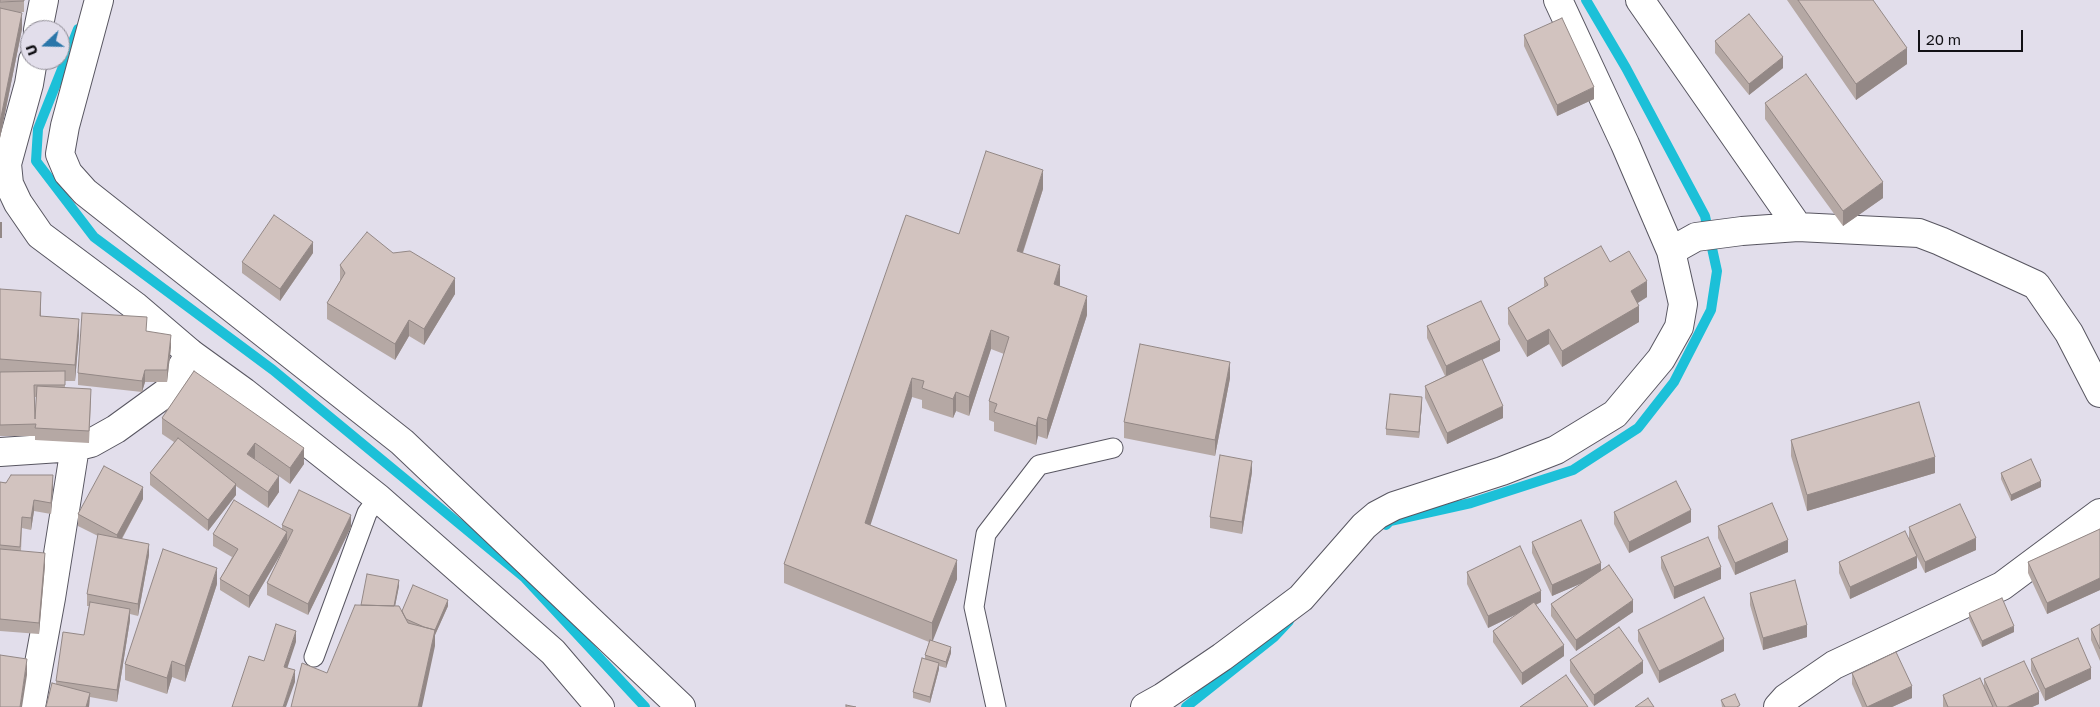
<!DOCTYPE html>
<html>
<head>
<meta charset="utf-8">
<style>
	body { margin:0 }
	#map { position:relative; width:2100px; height:707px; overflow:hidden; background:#e2deeb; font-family:"Golos Text",sans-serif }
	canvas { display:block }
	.north { position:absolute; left:20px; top:20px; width:50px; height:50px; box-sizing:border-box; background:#e2deeb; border:1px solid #8f8c95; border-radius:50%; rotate:249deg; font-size:14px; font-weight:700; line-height:20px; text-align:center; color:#121115 }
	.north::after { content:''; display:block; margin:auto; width:18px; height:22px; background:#2a76a9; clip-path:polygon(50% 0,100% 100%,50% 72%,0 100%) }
	.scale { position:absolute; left:1918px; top:30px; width:105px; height:22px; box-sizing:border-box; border:2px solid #121115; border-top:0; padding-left:6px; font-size:15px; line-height:18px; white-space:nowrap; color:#121115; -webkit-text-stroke:4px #e2deeb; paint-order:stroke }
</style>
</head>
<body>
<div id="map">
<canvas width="2100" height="707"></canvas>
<div class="north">U</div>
<div class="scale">20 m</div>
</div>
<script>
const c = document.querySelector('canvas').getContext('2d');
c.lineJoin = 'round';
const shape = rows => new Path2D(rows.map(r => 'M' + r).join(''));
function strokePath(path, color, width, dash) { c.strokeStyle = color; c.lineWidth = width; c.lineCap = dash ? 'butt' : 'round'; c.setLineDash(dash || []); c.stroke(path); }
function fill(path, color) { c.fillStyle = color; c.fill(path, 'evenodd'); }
strokePath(shape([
	[78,29,38,129,36,161,94,237,273,370,525,578,645,707],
	[1386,525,1390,521,1471,503,1573,470,1638,428,1674,382,1711,310,1717,271,1705,216,1626,68,1586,0],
	[1186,707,1274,637,1289,621]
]), '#1cc0d8', 10);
const service = shape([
	[314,657,367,513,378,498],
	[996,707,974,607,986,534,1039,465,1113,448]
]);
const minor = shape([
	[99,0,65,126,60,154,68,173,85,192,402,442,681,707],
	[1640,0,1798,227],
	[1671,251,1696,237,1742,231,1798,227,1919,233,1940,241,2036,285,2069,333,2100,393],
	[0,452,75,447,91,443,116,429,167,392,190,353],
	[31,707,51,598,75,447],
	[1145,707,1163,697,1222,657,1301,598,1364,526,1377,515,1394,506,1502,471,1556,450,1615,414,1661,359,1679,327,1683,304,1671,251,1625,144,1558,0]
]);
const tertiary = shape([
	[38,30,44,0],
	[33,60,29,84,7,164,9,184,18,203,40,235,135,306,190,353,244,392,378,498,553,652,600,707],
	[1778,707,1786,698,1834,665,2002,586,2100,513]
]);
strokePath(service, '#585661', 21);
strokePath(minor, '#585661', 30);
strokePath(tertiary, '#585661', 30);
strokePath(service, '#fff', 19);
strokePath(minor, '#fff', 28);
strokePath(tertiary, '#fff', 28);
fill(shape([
	[0,0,24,0,24,12,20,12,22,29,0,138],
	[1787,0,1873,0,1907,64,1856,100],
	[1524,35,1594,99,1557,116,1524,46],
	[1715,41,1783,68,1749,95,1715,53],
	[1765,103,1883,198,1843,226,1765,119],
	[1043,189,1023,253,1060,285,1059,286,1087,315,1047,439,1038,436,1036,445,994,431,994,422,989,420,989,401,1004,354,991,349,969,416,956,411,953,418,922,408,922,400,912,397,870,525,957,579,932,641,951,653,946,668,939,666,939,669,930,703,913,698,913,692,925,659,925,655,929,642,784,583,784,564,959,234],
	[313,253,280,301,242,273,242,262],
	[393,253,455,294,424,345,409,336,395,360,327,319,327,303,340,281,340,265],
	[1610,262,1647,297,1638,303,1639,322,1562,367,1549,344,1527,357,1508,324,1508,308,1544,288,1544,278],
	[0,289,41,308,41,316,79,335,75,381,65,381,65,388,91,401,89,443,35,440,35,436,0,436],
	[35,397,36,397,35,419],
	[1427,326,1500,351,1482,360,1503,418,1447,444,1425,398,1425,386,1445,376,1427,338],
	[171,347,167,382,145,382,142,392,78,385,78,373],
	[194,371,304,464,290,484,255,459,279,492,268,508,236,486,236,495,208,531,150,485,150,473,174,442,162,434,162,418],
	[1230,378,1215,456,1124,438,1124,422],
	[1422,404,1419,438,1386,435,1386,429],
	[1791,440,1935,473,1807,511,1791,456],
	[1252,472,1242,534,1210,528,1210,517],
	[2001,473,2041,487,2011,501,2001,479],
	[0,482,53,486,51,514,34,511,31,530,22,528,21,551,45,565,39,634,0,631],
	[143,499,122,539,149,555,138,616,130,614,130,620,117,702,90,697,89,707,46,707,56,684,56,681,84,635,89,606,87,606,87,594,98,536,78,526,78,514],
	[1614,512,1691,522,1629,553,1614,524],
	[282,525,351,527,308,615,267,595,267,583,284,549,249,608,220,590,220,579,232,557,213,546,213,534,282,529],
	[1718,526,1788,552,1735,575,1718,538],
	[1909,527,1976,550,1925,573,1917,557,1917,568,1850,599,1839,573,1839,562,1909,539],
	[2100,529,2100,590,2047,614,2028,573,2028,562],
	[1532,542,1601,570,1633,612,1576,651,1551,616,1551,604,1584,582,1552,596,1532,553],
	[1661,557,1721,579,1674,599,1661,568],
	[1467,572,1541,602,1536,605,1564,656,1522,685,1493,642,1493,631,1517,614,1488,628,1467,584],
	[217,584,185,682,172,677,167,694,125,680,125,664],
	[399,586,395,606,402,611,448,606,435,635,435,646,327,673,361,605],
	[1750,593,1807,637,1763,650,1750,605],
	[1969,613,2014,632,1982,647,1969,619],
	[2100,624,2100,661,2091,640,2091,629],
	[1638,630,1724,651,1659,683,1638,641],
	[2031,659,2091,679,2045,701,2031,671],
	[1570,660,1643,673,1594,706,1570,672],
	[1852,673,1912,698,1892,707,1862,707,1852,684],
	[1984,679,2039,704,2032,707,1943,707,1943,695,1984,687],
	[1721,700,1740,707,1722,707]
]), '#b5a8a4');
fill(shape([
	[22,13,22,29,0,138,0,122],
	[1907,48,1907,64,1856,100,1856,84],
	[1783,57,1783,68,1749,95,1749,84],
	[1594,87,1594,99,1557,116,1557,105],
	[1043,170,1043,189,1017,270,1017,251],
	[1883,182,1883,198,1843,226,1843,211],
	[0,222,2,222,2,238,0,238],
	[313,242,313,253,280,301,280,289],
	[1060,265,1060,285,1054,303,1054,284],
	[455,278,455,294,424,345,424,329],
	[1647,281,1647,297,1631,307,1631,291],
	[41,292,41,308,40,332,40,316],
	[1087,296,1087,315,1047,439,1047,420],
	[1639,306,1639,322,1562,367,1562,351],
	[79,319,79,335,75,381,75,365],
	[409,320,409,336,395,360,395,344],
	[1549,329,1549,344,1527,357,1527,341],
	[991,330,991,349,969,416,969,397],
	[171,335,171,347,167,382,167,370],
	[1500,340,1500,351,1446,377,1446,366],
	[1230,362,1230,378,1215,456,1215,440],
	[145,370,145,382,142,392,142,381],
	[912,378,912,397,865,542,865,523],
	[956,392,956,411,953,418,953,399],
	[1422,397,1422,404,1419,438,1419,432],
	[1503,406,1503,418,1447,444,1447,433],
	[1038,417,1038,436,1036,445,1036,426],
	[255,443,255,459,247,454],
	[304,448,304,464,290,484,290,468],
	[1935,457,1935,473,1807,511,1807,495],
	[1252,461,1252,472,1242,534,1242,522],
	[53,475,53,486,51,514,51,503],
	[279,476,279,492,268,508,268,492],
	[2041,481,2041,487,2011,501,2011,495],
	[236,484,236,495,208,531,208,520],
	[143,487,143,499,117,547,117,535],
	[34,500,34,511,31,530,31,518],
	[1691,510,1691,522,1629,553,1629,542],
	[351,515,351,527,308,615,308,604],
	[287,532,287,543,249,608,249,596],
	[1976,538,1976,550,1925,573,1925,562],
	[1788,540,1788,552,1735,575,1735,563],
	[149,544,149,555,138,616,138,604],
	[45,553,45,565,39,634,39,623],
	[1917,556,1917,568,1850,599,1850,587],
	[957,560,957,579,932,643,932,623],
	[1601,563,1601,575,1552,596,1552,585],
	[1721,567,1721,579,1674,599,1674,587],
	[217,568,217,584,185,682,185,666],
	[2100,578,2100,590,2047,614,2047,603],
	[399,580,399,586,392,622,392,616],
	[1541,591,1541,602,1488,628,1488,616],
	[448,600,448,606,435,635,435,646,422,707,418,707,434,632],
	[1633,600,1633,612,1576,651,1576,640],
	[130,609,130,620,117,702,117,690],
	[1807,625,1807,637,1763,650,1763,638],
	[2014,626,2014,632,1982,647,1982,641],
	[296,631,296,642,284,678,284,667],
	[1724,639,1724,651,1659,683,1659,671],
	[1564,645,1564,656,1522,685,1522,673],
	[951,647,951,653,946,668,946,662],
	[27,659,27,675,22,707,20,707],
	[172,661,172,677,167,694,167,678],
	[1643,661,1643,673,1594,706,1594,695],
	[939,663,939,669,930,703,930,697],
	[2091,668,2091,679,2045,701,2045,689],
	[295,670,295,682,286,707,283,707],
	[1912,686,1912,698,1892,707,1867,707],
	[2039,692,2039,704,2032,707,2007,707],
	[90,693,89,707,86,707]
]), '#938886');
const building = shape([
	[0,0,24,0,24,1,0,2,0,0],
	[1798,0,1873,0,1907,48,1856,84,1798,0],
	[0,8,22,13,0,122,0,8],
	[1749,14,1783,57,1749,84,1715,41,1749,14],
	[1562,18,1594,87,1557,105,1524,35,1562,18],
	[1806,74,1883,182,1843,211,1765,103,1806,74],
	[986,151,1043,170,1017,251,1060,265,1054,284,1087,296,1047,420,1038,417,1036,426,994,412,997,404,989,401,1009,337,991,330,969,397,956,392,953,399,922,388,924,381,912,378,865,523,957,560,932,623,784,564,906,215,959,234,986,151],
	[274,215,313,242,280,289,242,262,274,215],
	[367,232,393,253,410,251,455,278,424,329,409,320,395,344,327,303,345,273,340,265,367,232],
	[1601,246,1610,262,1629,251,1647,281,1631,291,1639,306,1562,351,1549,329,1527,341,1508,308,1548,285,1544,278,1601,246],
	[0,289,41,292,40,316,79,319,75,365,0,359,0,289],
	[1481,301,1500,340,1446,366,1427,326,1481,301],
	[82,313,147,317,146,331,171,335,167,370,145,370,142,381,78,373,82,313],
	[1140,344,1230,362,1215,440,1124,422,1140,344],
	[1482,359,1503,406,1447,433,1425,386,1482,359],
	[65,371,65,385,34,385,35,419,37,386,91,389,89,431,35,428,36,424,0,425,0,372,65,371],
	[194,371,304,448,290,468,255,443,247,454,279,476,268,492,162,418,194,371],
	[1390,394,1422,397,1419,432,1386,429,1390,394],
	[1919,402,1935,457,1807,495,1791,440,1919,402],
	[178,438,236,484,208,520,150,473,178,438],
	[1220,455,1252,461,1242,522,1210,517,1220,455],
	[2031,459,2041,481,2011,495,2001,473,2031,459],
	[104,466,143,487,117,535,78,514,104,466],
	[11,475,53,475,51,503,34,500,31,518,22,517,20,547,0,545,0,482,6,483,11,475],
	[1676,481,1691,510,1629,542,1614,512,1676,481],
	[299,490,351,515,308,604,267,583,293,530,282,525,299,490],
	[234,500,287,532,249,596,220,579,238,549,213,534,234,500],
	[1772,503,1788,540,1735,563,1718,526,1772,503],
	[1960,504,1976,538,1925,562,1909,527,1960,504],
	[1581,520,1601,563,1552,585,1532,542,1581,520],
	[2100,529,2100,578,2047,603,2028,562,2100,529],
	[1905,531,1917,556,1850,587,1839,562,1905,531],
	[98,534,149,544,138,604,87,594,98,534],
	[1708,537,1721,567,1674,587,1661,557,1708,537],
	[1520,546,1541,591,1488,616,1467,572,1520,546],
	[0,549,45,553,39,623,0,619,0,549],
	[163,549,217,568,185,666,172,661,167,678,125,664,163,549],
	[1609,565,1633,600,1576,640,1551,604,1609,565],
	[367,574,399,580,394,606,361,605,367,574],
	[1795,580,1807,625,1763,638,1750,593,1795,580],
	[413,585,448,600,435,630,424,627,406,619,402,611,413,585],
	[1704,597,1724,639,1659,671,1638,630,1704,597],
	[2002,598,2014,626,1982,641,1969,613,2002,598],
	[90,602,130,609,117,690,56,681,63,632,84,635,90,602],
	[1534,602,1564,645,1522,673,1493,631,1534,602],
	[355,605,399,606,408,623,435,630,418,707,291,707,302,663,327,673,355,605],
	[276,624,296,631,284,667,295,670,283,707,232,707,249,656,264,661,276,624],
	[2100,624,2100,649,2091,629,2100,624],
	[1619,627,1643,661,1594,695,1570,660,1619,627],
	[2078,638,2091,668,2045,689,2031,659,2078,638],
	[930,640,951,647,946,662,925,655,930,640],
	[1896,652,1912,686,1867,707,1852,673,1896,652],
	[0,655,27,659,20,707,0,707,0,655],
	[922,658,939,663,930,697,913,692,922,658],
	[2024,661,2039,692,2007,707,1997,707,1984,679,2024,661],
	[1566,675,1588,707,1520,707,1566,675],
	[1980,678,1993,707,1948,707,1943,695,1980,678],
	[52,683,90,693,86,707,46,707,52,683],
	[1735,694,1740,705,1737,707,1725,707,1721,700,1735,694],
	[1648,698,1654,707,1635,707,1648,698],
	[846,705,856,707,846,707,846,705]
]);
fill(building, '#d2c3bf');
strokePath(building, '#938886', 1);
</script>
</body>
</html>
